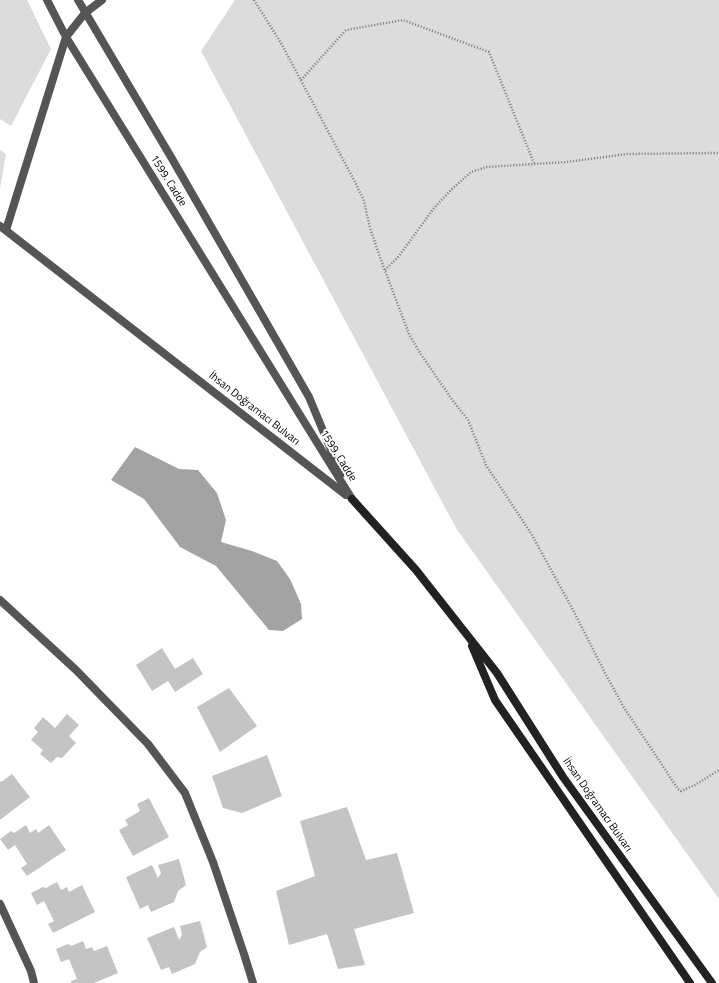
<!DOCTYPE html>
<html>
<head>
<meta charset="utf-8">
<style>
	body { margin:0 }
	canvas { display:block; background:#fff }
</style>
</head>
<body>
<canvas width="719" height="983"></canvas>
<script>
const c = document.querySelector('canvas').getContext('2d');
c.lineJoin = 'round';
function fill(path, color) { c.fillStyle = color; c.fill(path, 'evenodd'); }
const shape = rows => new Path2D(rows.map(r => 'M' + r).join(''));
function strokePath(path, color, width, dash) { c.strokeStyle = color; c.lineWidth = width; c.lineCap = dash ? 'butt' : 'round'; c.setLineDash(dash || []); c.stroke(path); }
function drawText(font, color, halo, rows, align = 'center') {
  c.font = font + ' "Titillium Web",sans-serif'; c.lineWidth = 4; c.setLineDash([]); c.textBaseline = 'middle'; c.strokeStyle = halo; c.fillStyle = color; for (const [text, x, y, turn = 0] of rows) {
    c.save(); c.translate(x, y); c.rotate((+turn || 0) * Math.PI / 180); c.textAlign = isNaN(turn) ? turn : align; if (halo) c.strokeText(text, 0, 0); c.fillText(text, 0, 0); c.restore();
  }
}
fill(shape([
	[0,0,27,0,51,49,11,126,0,119],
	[235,0,719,0,719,899,456,528,201,51],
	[0,150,6,154,0,189]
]), '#dcdcdc');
fill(shape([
	[135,447,179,469,198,470,217,493,226,520,221,542,252,551,277,561,290,579,301,604,302,619,283,631,269,630,216,566,180,547,144,499,111,480]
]), '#a3a3a3');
fill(shape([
	[162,648,175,669,193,658,203,674,175,692,168,681,152,691,136,665],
	[229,688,257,726,220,752,197,707],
	[67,714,79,725,69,736,76,743,62,758,57,757,51,763,40,754,43,750,31,740,38,732,34,728,43,717,55,728],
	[267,755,282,796,242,813,223,808,212,776],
	[12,774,30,797,0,820,0,781,1,782],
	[149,798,169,837,133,856,119,830,128,825,125,820,140,811,137,804],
	[347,807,366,860,397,853,414,913,354,929,365,965,338,969,327,934,289,945,276,891,315,876,300,821],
	[26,825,30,833,36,829,38,833,49,825,66,850,27,876,21,868,27,864,15,845,8,850,0,839,11,831,14,833],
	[179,859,186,885,178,891,174,902,151,912,148,905,140,909,126,877,152,865,158,878,161,873,158,865],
	[57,882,61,890,67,887,69,892,82,885,95,912,53,933,48,924,54,921,44,901,37,905,31,893,43,887,46,888],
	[200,921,207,947,200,952,195,964,172,974,169,967,161,970,147,938,174,927,179,940,182,935,180,926],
	[83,941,86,949,92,947,94,951,107,946,118,973,94,983,71,983,71,981,77,979,69,959,61,962,56,949,68,944,71,946]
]), '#c4c4c4');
strokePath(shape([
	[254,0,281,43,355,182,364,201,370,228,381,260,409,334,420,353,453,401,468,420,486,465,532,535,573,610,605,673,623,706,678,789,681,791,695,785,719,770],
	[301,80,346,30,403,20,489,52,534,163],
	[385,270,399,256,434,208,452,189,471,172,487,167,567,162,627,154,719,153]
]), '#777', 2.5, [1, 2]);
strokePath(shape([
	[85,13,102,0],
	[6,230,66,37],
	[0,600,76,670,148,744,185,793,213,862,244,954,253,983],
	[0,904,31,971,34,983]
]), '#555', 8);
strokePath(shape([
	[47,0,66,37,352,499],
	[78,0,171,157,309,397,341,474],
	[66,37,85,13],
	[0,226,346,495]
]), '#555', 8);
strokePath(shape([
	[352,499,416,570,497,673,563,777,712,983],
	[472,646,495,700,690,983]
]), '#222', 8);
drawText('11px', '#000', '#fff', [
	["1599. Cadde",168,181,58],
	["İhsan Doğramacı Bulvarı",254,409,38],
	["1599. Cadde",338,456,58],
	["İhsan Doğramacı Bulvarı",597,805,55]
]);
</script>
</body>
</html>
